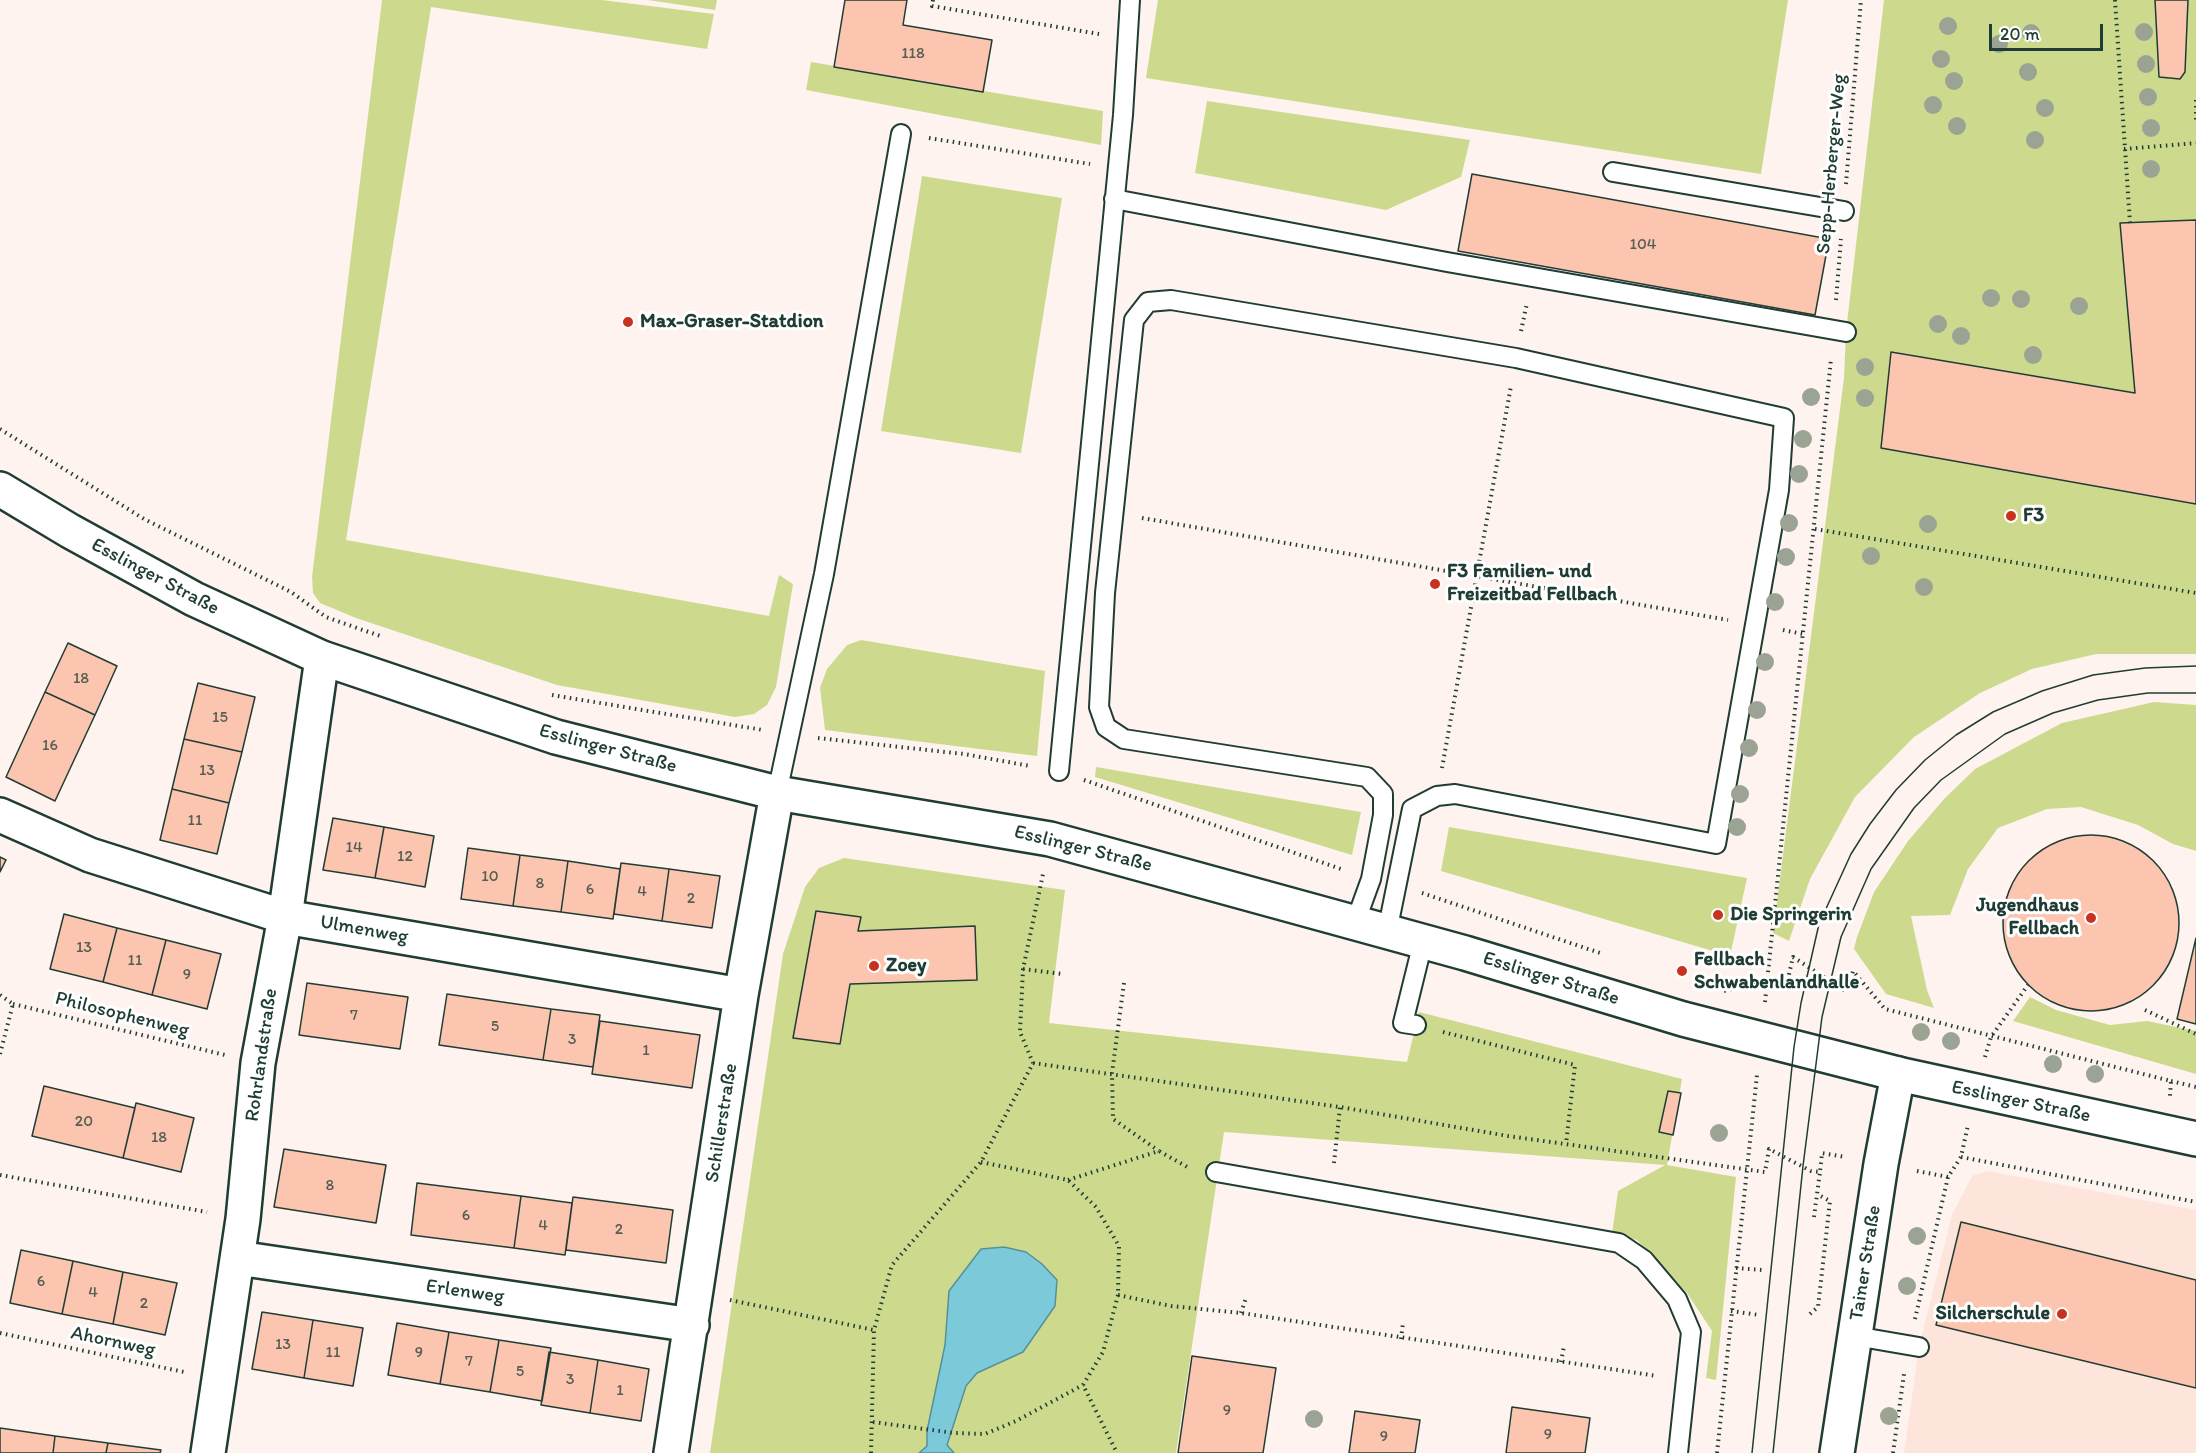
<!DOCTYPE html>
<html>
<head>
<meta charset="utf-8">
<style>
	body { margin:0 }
	#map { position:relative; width:2196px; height:1453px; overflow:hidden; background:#fef3ef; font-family:Itim,sans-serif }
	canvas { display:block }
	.scale { position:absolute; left:1989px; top:24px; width:114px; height:27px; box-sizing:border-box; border:3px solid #1f3d34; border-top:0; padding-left:8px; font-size:18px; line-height:21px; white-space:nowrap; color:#1f3d34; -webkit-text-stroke:4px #fff; paint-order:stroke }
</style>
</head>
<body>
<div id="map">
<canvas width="2196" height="1453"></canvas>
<div class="scale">20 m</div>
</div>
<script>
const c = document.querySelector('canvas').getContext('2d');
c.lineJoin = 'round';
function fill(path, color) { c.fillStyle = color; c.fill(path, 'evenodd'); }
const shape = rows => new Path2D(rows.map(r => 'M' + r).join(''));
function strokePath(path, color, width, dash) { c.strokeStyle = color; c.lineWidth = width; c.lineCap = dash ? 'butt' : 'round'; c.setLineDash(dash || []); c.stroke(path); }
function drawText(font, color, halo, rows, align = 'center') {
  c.font = font + ' Itim,sans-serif'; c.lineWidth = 6; c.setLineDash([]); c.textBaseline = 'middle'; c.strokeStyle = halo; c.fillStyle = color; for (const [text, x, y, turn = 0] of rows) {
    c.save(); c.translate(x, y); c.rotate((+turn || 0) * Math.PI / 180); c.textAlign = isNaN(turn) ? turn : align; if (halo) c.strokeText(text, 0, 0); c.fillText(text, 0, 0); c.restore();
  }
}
fill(shape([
	[1988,1171,2196,1210,2196,1453,1904,1453,1919,1347,1952,1215,1972,1176]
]), '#fde5dc');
fill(shape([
	[382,0,602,0,714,14,707,49,431,7,346,540,769,616,779,575,793,584,776,687,767,705,754,714,735,717,557,685,356,618,320,603,313,593,312,577],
	[648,0,717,0,715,10],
	[1158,0,1788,0,1761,174,1146,78],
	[1884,0,2196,0,2196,654,2096,654,2032,669,1980,693,1914,737,1855,797,1810,879,1789,941,1773,933,1844,378,1846,332],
	[811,62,1103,111,1101,145,806,90],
	[1207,101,1470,140,1461,177,1386,210,1195,173],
	[922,176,1062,198,1021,453,881,431],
	[861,640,1045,671,1037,756,825,730,820,688,827,669,847,645],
	[2154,702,2196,705,2196,851,2173,844,2138,825,2081,807,2047,809,1998,828,1968,869,1950,915,1911,916,1927,990,1934,1008,1886,994,1854,949,1857,937,1874,892,1908,841,1944,799,1975,769,2062,723],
	[1096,767,1361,812,1352,855,1095,777],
	[1449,827,1747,878,1730,956,1441,871],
	[844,858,1065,890,1049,1023,1407,1062,1419,1012,1682,1079,1667,1165,1736,1177,1716,1380,1706,1378,1712,1331,1687,1293,1637,1240,1612,1234,1618,1191,1665,1165,1224,1132,1176,1453,710,1453,783,954,805,887,819,868],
	[2030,997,2056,1010,2110,1025,2147,1021,2196,1031,2196,1074,2013,1021]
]), '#cdda8e');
const water = shape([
	[1004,1247,1026,1252,1042,1264,1057,1280,1055,1306,1023,1352,977,1373,966,1386,947,1445,954,1453,919,1453,927,1446,927,1431,945,1345,949,1291,981,1249,1004,1247]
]);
fill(water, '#7cc9da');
strokePath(water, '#579198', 1.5);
const building = shape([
	[845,0,907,0,903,25,992,40,983,92,834,67,845,0],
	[2155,0,2188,0,2185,72,2180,79,2159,77,2155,0],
	[1472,174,1829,239,1815,315,1458,251,1472,174],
	[2196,220,2196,504,1881,448,1891,352,2135,393,2120,223,2196,220],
	[68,643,117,666,95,715,45,692,68,643],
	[198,683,255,697,242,752,184,739,198,683],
	[45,692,95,715,55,801,6,777,45,692],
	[184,739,242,752,229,803,172,789,184,739],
	[172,789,229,803,217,854,160,840,172,789],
	[333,818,384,827,375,878,323,870,333,818],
	[384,827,434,836,425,887,375,878,384,827],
	'2003 923a88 88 0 1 1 176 0a88 88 0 1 1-176 0Z',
	[468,848,520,855,513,906,461,899,468,848],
	[520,855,568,861,561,912,513,906,520,855],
	[0,857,6,860,0,872,0,857],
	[568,861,620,869,613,919,561,912,568,861],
	[621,863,669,869,662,921,614,914,621,863],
	[669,869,720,876,712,928,662,921,669,869],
	[816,911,861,917,858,931,975,926,977,980,850,984,840,1044,793,1038,816,911],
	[64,914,117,928,103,982,50,969,64,914],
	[117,928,166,940,152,995,103,982,117,928],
	[2196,938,2196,1024,2177,1019,2196,938],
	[166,940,221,954,207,1009,152,995,166,940],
	[307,983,408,997,400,1049,299,1035,307,983],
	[447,994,551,1009,543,1060,439,1045,447,994],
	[551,1009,600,1015,593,1067,543,1060,551,1009],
	[600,1021,700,1035,692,1088,592,1074,600,1021],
	[44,1086,135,1108,123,1158,32,1136,44,1086],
	[1668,1091,1681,1093,1673,1135,1659,1132,1668,1091],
	[136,1103,194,1118,181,1172,123,1158,136,1103],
	[284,1149,386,1165,376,1223,274,1207,284,1149],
	[417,1183,521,1196,514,1248,411,1235,417,1183],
	[521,1196,572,1203,565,1255,514,1248,521,1196],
	[573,1197,673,1210,666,1263,566,1250,573,1197],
	[1961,1222,2196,1280,2196,1388,1936,1325,1961,1222],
	[21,1250,73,1261,62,1314,10,1303,21,1250],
	[73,1261,123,1272,113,1324,62,1314,73,1261],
	[123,1272,177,1283,165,1335,113,1324,123,1272],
	[262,1312,313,1320,304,1378,252,1369,262,1312],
	[313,1320,363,1328,353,1386,304,1378,313,1320],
	[397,1323,449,1332,440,1384,388,1375,397,1323],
	[449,1332,499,1340,490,1392,440,1384,449,1332],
	[499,1340,551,1348,542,1401,490,1392,499,1340],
	[549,1352,598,1360,590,1413,541,1405,549,1352],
	[1192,1356,1276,1368,1263,1453,1178,1453,1192,1356],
	[598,1360,649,1369,641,1421,590,1413,598,1360],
	[1512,1407,1590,1418,1585,1453,1506,1453,1512,1407],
	[1355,1411,1420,1420,1415,1453,1349,1453,1355,1411],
	[0,1428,55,1436,53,1453,0,1453,0,1428],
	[55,1436,108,1443,106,1453,53,1453,55,1436],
	[108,1443,161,1450,160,1453,106,1453,108,1443]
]);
fill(building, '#fcc5b0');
strokePath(building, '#1f3d34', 1.5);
const service = shape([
	[1613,172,1844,211],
	[1114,199,1447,262,1846,332],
	[1059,771,1123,115,1130,0],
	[777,793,824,574,901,134],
	[1355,923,1371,879,1383,815,1383,794,1367,777,1124,739,1106,727,1099,707,1105,593,1134,320,1148,302,1171,300,1516,358,1784,418,1779,490,1716,844,1455,794,1437,796,1412,809,1387,932],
	[1416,1025,1403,1023,1423,942],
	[1216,1172,1619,1243,1644,1260,1677,1299,1691,1332,1678,1453],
	[1855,1336,1919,1347]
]);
const minor = shape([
	[0,815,90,855,285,917,741,995],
	[238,1258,692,1325],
	[208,1453,243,1219,258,1063,285,917,322,658],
	[671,1453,741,995,777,793]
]);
const tertiary = shape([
	[1837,1453,1881,1164,1898,1074]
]);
const secondary = shape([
	[0,489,70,531,194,599,322,658,556,737,777,793,1050,839,1465,953,1683,1019,1898,1074,2196,1139]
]);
strokePath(service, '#1f3d34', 22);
strokePath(minor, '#1f3d34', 38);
strokePath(tertiary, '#1f3d34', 38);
strokePath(secondary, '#1f3d34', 38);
strokePath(shape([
	[933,0,932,6,1099,34],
	[2115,0,2130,223],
	[2196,100,2196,121],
	[929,138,1090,164],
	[2124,149,2196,143],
	[1846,184,1861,0],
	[1836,300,1841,239],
	[1521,331,1527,303],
	[0,429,144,519,291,592,326,617,383,637],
	[1142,518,1728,620],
	[1815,529,2196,593],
	[1783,630,1803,634],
	[552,695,763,730],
	[818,738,964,754,1030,766],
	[1442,768,1511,386],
	[1084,780,1344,870],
	[1422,893,1603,954],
	[1023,969,1062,974],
	[1124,983,1112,1073,1113,1119,1159,1151],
	[1724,991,1767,979,1786,987,1793,957,1847,992,1853,971,1885,1009,2171,1081,2170,1096],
	[0,995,13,1004,0,1054],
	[1765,1002,1831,359],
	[13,1004,225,1055],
	[2145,1010,2196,1034],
	[1443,1032,1575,1065,1566,1144],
	[1985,1057,1991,1037,2028,985],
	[1033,1063,1340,1107,1508,1136,1765,1172,1769,1149,1811,1171,1820,1172,1822,1153,1845,1157],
	[2171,1081,2196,1087],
	[1961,1157,2196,1202],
	[981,1162,1068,1180,1096,1207,1119,1246,1118,1295,1103,1352,1083,1385,1117,1453],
	[1334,1163,1340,1107],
	[1917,1171,1948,1177],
	[0,1175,207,1212],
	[1068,1180,1159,1151,1189,1168],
	[1814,1217,1820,1172],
	[1736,1268,1763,1270],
	[1118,1295,1171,1306,1241,1313,1657,1376],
	[730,1300,874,1330],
	[1731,1311,1759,1315],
	[1241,1313,1246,1298],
	[1810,1314,1818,1307,1830,1201,1817,1194],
	[1915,1319,1948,1177,1961,1157,1968,1125],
	[0,1333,184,1372],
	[1401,1339,1403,1323],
	[1561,1362,1564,1346],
	[873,1422,954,1433,985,1434,1016,1421,1083,1385],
	[871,1453,874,1330,892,1265,981,1162,1033,1063,1020,1032,1023,969,1043,874],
	[1717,1453,1757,1075],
	[1893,1453,1904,1374]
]), '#1f3d34', 4, [1.5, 4.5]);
strokePath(service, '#fff', 18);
strokePath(minor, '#fff', 33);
strokePath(tertiary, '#fff', 33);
strokePath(secondary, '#fff', 33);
strokePath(shape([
	[1752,1453,1794,1047,1801,1003,1819,924,1851,854,1870,824,1896,790,1925,760,1956,735,1993,712,2042,691,2093,675,2145,668,2196,666],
	[1773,1453,1803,1166,1822,1017,1841,937,1871,869,1914,808,1941,780,2005,734,2053,713,2098,700,2148,693,2196,693]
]), '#1f3d34', 1.5);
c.fillStyle = '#9ba494';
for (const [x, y] of [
	[1948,26],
	[2144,32],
	[2031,33],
	[1999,44],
	[1941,59],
	[2146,64],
	[2028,72],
	[1954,81],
	[2148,97],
	[1933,105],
	[2045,108],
	[1957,126],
	[2151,128],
	[2035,140],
	[2151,169],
	[1991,298],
	[2021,299],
	[2079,306],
	[1938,324],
	[1961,336],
	[2033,355],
	[1865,367],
	[1811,397],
	[1865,398],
	[1803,439],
	[1799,474],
	[1789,523],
	[1928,524],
	[1871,556],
	[1786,557],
	[1924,587],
	[1775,602],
	[1765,662],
	[1757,710],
	[1749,748],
	[1740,794],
	[1737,827],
	[1921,1032],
	[1951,1041],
	[2053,1064],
	[2095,1074],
	[1719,1133],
	[1917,1236],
	[1907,1286],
	[1889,1416],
	[1314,1419]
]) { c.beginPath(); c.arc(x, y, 9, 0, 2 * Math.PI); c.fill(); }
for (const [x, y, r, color] of [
	[628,322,6,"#c8321e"],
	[2011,516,6,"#c8321e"],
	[1435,584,6,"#c8321e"],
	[1718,915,6,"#c8321e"],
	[2091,918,6,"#c8321e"],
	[874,966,6,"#c8321e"],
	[1682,971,6,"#c8321e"],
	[2062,1314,6,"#c8321e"]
]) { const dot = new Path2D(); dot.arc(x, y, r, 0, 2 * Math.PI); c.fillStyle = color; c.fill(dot); strokePath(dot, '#fff', 2); }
drawText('16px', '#565f53', null, [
	["118",913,54],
	["104",1643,245],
	["18",81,679],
	["15",220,718],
	["16",50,746],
	["13",207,771],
	["11",195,821],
	["14",354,848],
	["12",405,857],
	["10",490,877],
	["8",540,884],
	["6",590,890],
	["4",642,892],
	["2",691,899],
	["13",84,948],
	["11",135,961],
	["9",187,975],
	["7",354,1016],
	["5",495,1027],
	["3",572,1040],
	["1",646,1051],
	["20",84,1122],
	["18",159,1138],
	["8",330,1186],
	["6",466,1216],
	["4",543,1226],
	["2",619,1230],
	["6",41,1282],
	["4",93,1293],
	["2",144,1304],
	["13",283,1345],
	["11",333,1353],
	["9",419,1353],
	["7",469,1362],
	["5",520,1372],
	["3",570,1380],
	["1",620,1391],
	["9",1227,1411],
	["9",1548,1435],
	["9",1384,1437]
]);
drawText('20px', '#1f3d34', '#fff', [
	["Sepp-Herberger-Weg",1832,164,-85],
	["Esslinger Straße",155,577,28],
	["Esslinger Straße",608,749,15],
	["Esslinger Straße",1083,849,14],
	["Ulmenweg",364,930,10],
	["Esslinger Straße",1551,979,17],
	["Philosophenweg",122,1015,14],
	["Rohrlandstraße",262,1055,-82],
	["Esslinger Straße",2021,1102,12],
	["Schillerstraße",722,1123,-81],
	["Tainer Straße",1866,1263,-81],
	["Erlenweg",465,1292,8],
	["Ahornweg",113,1342,12]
]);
drawText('bold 20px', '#1f3d34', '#fff', [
	["Max-Graser-Statdion",640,322],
	["F3",2023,516],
	["F3 Familien- und",1447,572],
	["Freizeitbad Fellbach",1447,595],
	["Jugendhaus",2079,906,"right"],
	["Fellbach",2079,929,"right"],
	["Die Springerin",1730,915],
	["Fellbach",1694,960],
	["Schwabenlandhalle",1694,983],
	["Zoey",886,966],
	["Silcherschule",2050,1314,"right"]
], 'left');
</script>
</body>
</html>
